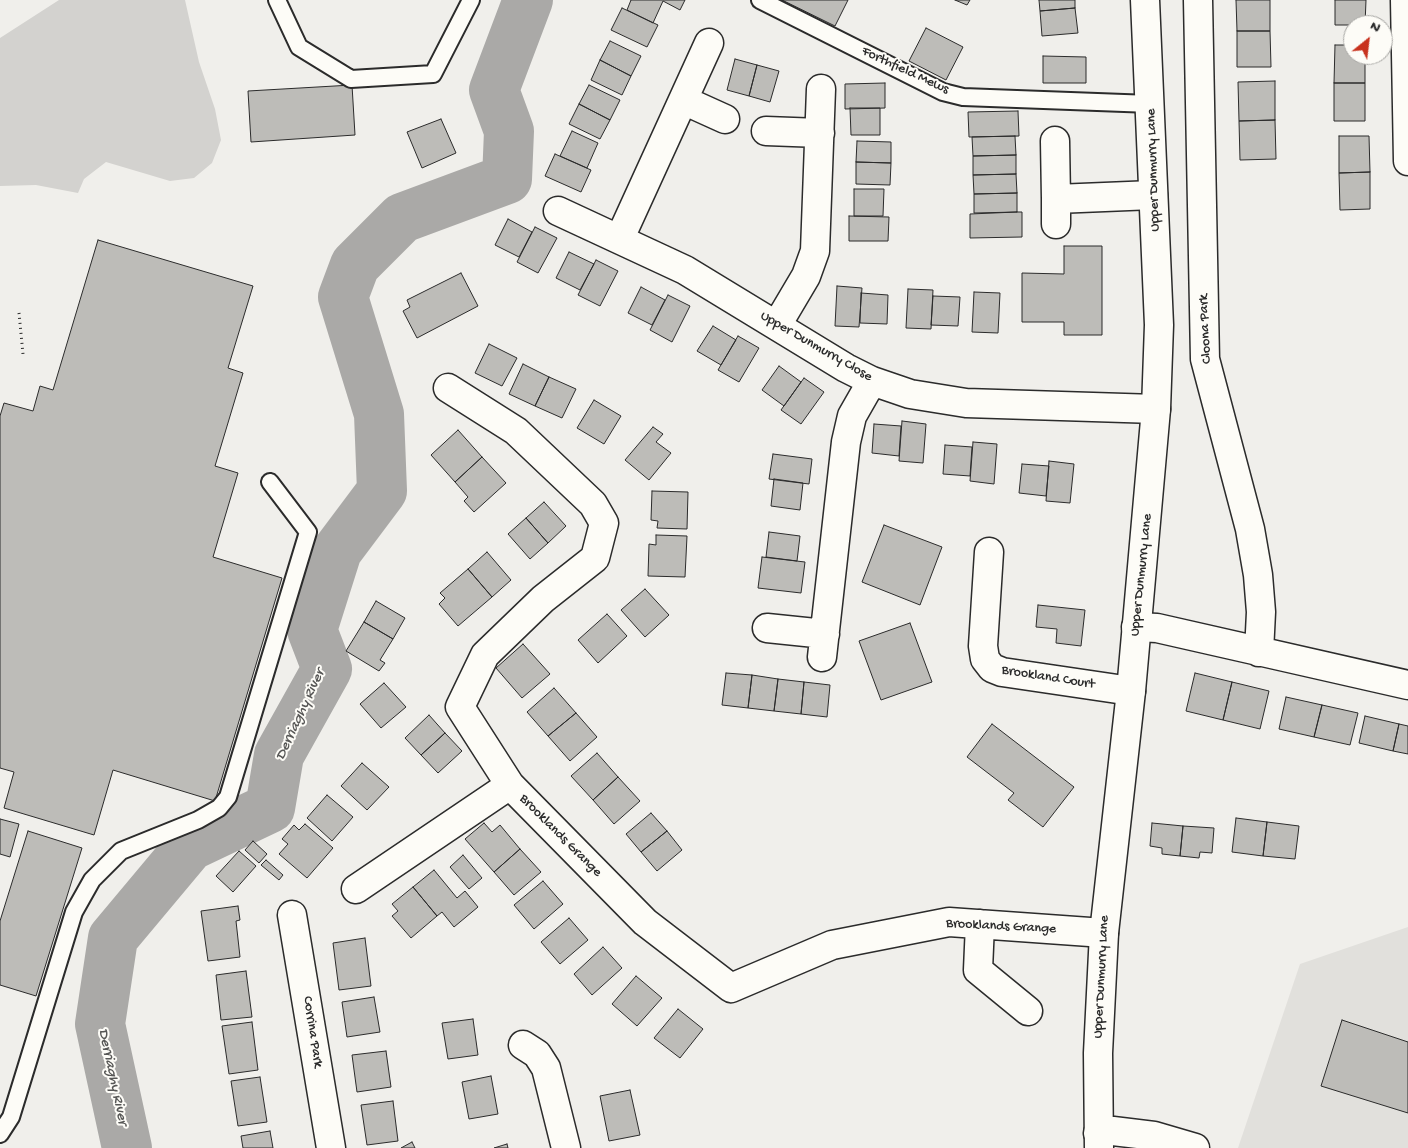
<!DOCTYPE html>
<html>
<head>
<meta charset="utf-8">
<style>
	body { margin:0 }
	#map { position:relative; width:1408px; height:1148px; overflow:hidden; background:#f0efeb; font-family:"Gochi Hand",sans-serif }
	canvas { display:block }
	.north { position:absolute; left:1343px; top:15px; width:50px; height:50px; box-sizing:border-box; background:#fdfcf7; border:1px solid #a9a8a5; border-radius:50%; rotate:29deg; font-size:14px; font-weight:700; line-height:20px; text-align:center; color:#2b2b2b }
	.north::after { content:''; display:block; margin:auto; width:18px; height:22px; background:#c8321e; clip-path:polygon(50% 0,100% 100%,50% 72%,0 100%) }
</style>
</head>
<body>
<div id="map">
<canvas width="1408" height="1148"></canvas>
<div class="north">N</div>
</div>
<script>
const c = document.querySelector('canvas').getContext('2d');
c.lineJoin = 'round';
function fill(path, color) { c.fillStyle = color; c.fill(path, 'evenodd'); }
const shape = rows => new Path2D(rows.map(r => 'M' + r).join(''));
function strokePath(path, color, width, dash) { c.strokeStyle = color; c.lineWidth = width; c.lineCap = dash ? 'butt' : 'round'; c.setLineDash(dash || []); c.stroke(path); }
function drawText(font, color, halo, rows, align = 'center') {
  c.font = font + ' "Gochi Hand",sans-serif'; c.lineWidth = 4; c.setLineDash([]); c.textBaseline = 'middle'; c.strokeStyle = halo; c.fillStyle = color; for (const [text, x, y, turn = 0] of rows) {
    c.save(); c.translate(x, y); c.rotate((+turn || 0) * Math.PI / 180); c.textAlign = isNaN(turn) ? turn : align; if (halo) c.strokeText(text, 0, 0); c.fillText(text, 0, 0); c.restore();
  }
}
fill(shape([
	[1408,927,1408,1148,1238,1148,1300,964]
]), '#e1e0dc');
fill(shape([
	[59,0,185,0,199,62,215,109,221,140,212,163,194,178,170,181,106,162,84,179,78,193,36,185,0,186,0,38]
]), '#d3d2cf');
strokePath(shape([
	[127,1148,100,1024,113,938,190,846,270,808,279,755,327,669,312,630,337,551,382,491,379,414,343,297,355,265,402,218,507,179,509,131,494,90,528,0]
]), '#aaa9a7', 50);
const building = shape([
	[631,0,685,0,680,10,663,1,653,23,627,10,631,0],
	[782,0,848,0,835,26,782,0],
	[955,0,970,0,967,5,955,0],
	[1039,0,1075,0,1075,8,1040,11,1039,0],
	[1236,0,1270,0,1270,31,1237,31,1236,0],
	[1335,0,1366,0,1365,25,1335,25,1335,0],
	[622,8,658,25,647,47,611,30,622,8],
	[1075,8,1078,33,1042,36,1040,11,1075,8],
	[926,28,963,47,946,80,909,61,926,28],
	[1237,31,1270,31,1271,67,1237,67,1237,31],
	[610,41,641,56,631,76,600,60,610,41],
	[1335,45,1353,45,1353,55,1365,55,1365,83,1334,83,1335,45],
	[1043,56,1086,57,1086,83,1043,83,1043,56],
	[735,59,757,65,749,96,727,90,735,59],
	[600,60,631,76,622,95,591,80,600,60],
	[757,65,779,71,770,102,749,96,757,65],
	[1275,81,1275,120,1239,121,1238,82,1275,81],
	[885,83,885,108,845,109,845,84,885,83],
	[1334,83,1365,83,1365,121,1334,121,1334,83],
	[352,85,355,135,251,142,248,91,352,85],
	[589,85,620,100,610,120,579,104,589,85],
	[579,104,610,120,600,139,569,124,579,104],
	[850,108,880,108,880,135,851,135,850,108],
	[1018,111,1019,136,969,137,968,112,1018,111],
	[441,119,456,153,422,168,407,132,441,119],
	[1275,120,1276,159,1240,160,1239,121,1275,120],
	[572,131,598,143,587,168,560,156,572,131],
	[1015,136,1016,155,973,156,972,137,1015,136],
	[1339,136,1369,136,1370,172,1339,173,1339,136],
	[857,141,891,142,891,163,856,162,857,141],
	[555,154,591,170,581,192,545,176,555,154],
	[1016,155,1016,174,973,175,973,156,1016,155],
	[856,162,891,163,890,185,856,184,856,162],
	[1370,172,1370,209,1340,210,1339,173,1370,172],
	[1016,174,1017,193,974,194,973,175,1016,174],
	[854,189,884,189,883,216,854,216,854,189],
	[1017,193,1017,212,974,213,974,194,1017,193],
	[1017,212,1022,212,1022,237,970,238,970,214,1017,212],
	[849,216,889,217,888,241,849,241,849,216],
	[508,219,532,232,519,257,495,245,508,219],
	[535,227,557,238,538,273,517,262,535,227],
	[98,240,253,286,228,368,243,373,215,466,238,473,213,557,282,578,215,801,113,770,94,835,4,808,14,772,0,768,0,416,4,403,33,411,40,386,53,390,98,240],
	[1064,246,1102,246,1102,335,1064,335,1064,322,1022,322,1022,273,1064,274,1064,246],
	[569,252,594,264,580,290,556,278,569,252],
	[596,260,618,271,600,306,578,295,596,260],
	[461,273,478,306,417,338,403,311,410,307,407,300,461,273],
	[837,286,862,288,859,327,835,326,837,286],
	[641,287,665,300,652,325,628,313,641,287],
	[908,289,933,290,931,329,906,328,908,289],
	[974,292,1000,293,998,333,972,332,974,292],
	[861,293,888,295,887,324,860,323,861,293],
	[668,295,690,306,672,342,650,330,668,295],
	[933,296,960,297,958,326,931,325,933,296],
	[713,326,736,340,721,365,697,351,713,326],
	[738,336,759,348,739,382,718,370,738,336],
	[489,344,517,358,502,386,475,373,489,344],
	[523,364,549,377,535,406,509,394,523,364],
	[779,366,801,382,784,406,762,390,779,366],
	[549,377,576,389,562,418,535,406,549,377],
	[804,378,824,392,801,424,781,410,804,378],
	[594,400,621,416,604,444,577,428,594,400],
	[902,421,926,424,923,463,899,461,902,421],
	[874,424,901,426,899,456,872,453,874,424],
	[653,427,663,434,656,442,671,453,649,480,625,460,653,427],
	[458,430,482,457,455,482,431,455,458,430],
	[973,442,997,444,994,484,970,481,973,442],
	[945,445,972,447,970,476,943,474,945,445],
	[773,454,812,459,809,484,769,479,773,454],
	[482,457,506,483,474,512,464,501,468,497,455,482,482,457],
	[1049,461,1074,464,1070,503,1046,501,1049,461],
	[1022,464,1049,466,1046,496,1019,493,1022,464],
	[774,479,803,483,800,510,771,506,774,479],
	[652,491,688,492,687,529,657,528,658,521,651,520,652,491],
	[544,502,566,526,548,543,526,518,544,502],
	[526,518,548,543,530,559,508,534,526,518],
	[884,525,942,547,920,605,862,582,884,525],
	[769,532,800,536,797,561,766,557,769,532],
	[656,535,687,536,685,577,648,576,649,544,656,545,656,535],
	[487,552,511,580,492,597,468,569,487,552],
	[762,557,805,562,801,593,758,588,762,557],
	[468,569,492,597,458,626,439,604,445,598,440,593,468,569],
	[645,589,669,615,645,637,621,610,645,589],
	[376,601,405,618,393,639,364,622,376,601],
	[1038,605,1085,610,1081,646,1056,643,1057,629,1036,627,1038,605],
	[607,614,627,636,598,663,578,640,607,614],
	[364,622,393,639,380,660,385,663,379,671,346,651,364,622],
	[910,623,932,682,881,700,859,641,910,623],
	[523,644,550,674,522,698,496,668,523,644],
	[726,673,752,675,748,708,722,705,726,673],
	[1195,673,1232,682,1223,720,1186,711,1195,673],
	[752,675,778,679,774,711,748,708,752,675],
	[778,679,804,682,801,714,774,711,778,679],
	[804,682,830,685,827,717,801,714,804,682],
	[1232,682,1269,691,1260,729,1223,720,1232,682],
	[384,683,406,707,381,728,360,704,384,683],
	[554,688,576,713,548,736,527,712,554,688],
	[1286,697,1322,705,1314,737,1279,729,1286,697],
	[1322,705,1358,713,1350,745,1314,737,1322,705],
	[576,713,597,737,570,761,548,736,576,713],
	[429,715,445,733,421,755,405,738,429,715],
	[1365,716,1399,724,1393,751,1359,743,1365,716],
	[992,724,1074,787,1043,827,1008,800,1014,793,967,757,992,724],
	[1399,724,1408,726,1408,754,1393,751,1399,724],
	[445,733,462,751,438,773,421,755,445,733],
	[597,753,618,777,593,800,571,776,597,753],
	[362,763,389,787,367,810,341,786,362,763],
	[618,777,640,801,614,824,593,800,618,777],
	[327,795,353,817,332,841,307,818,327,795],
	[651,813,667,831,641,852,626,834,651,813],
	[1236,818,1267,822,1263,856,1232,852,1236,818],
	[0,819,19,824,10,857,0,854,0,819],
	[1267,822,1299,826,1295,859,1263,856,1267,822],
	[484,823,492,832,500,825,520,849,494,872,465,839,484,823],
	[1152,823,1183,826,1180,856,1162,854,1162,848,1150,846,1152,823],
	[305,824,333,848,307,878,279,854,288,844,282,839,294,825,299,830,305,824],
	[1183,826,1214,828,1212,853,1200,852,1199,858,1180,856,1183,826],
	[28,831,82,848,36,996,0,985,0,921,28,831],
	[667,831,682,850,657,871,641,852,667,831],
	[253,841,267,854,259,863,245,850,253,841],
	[520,849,541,872,514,895,494,872,520,849],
	[239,851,256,866,233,892,216,876,239,851],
	[463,855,482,878,469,889,450,867,463,855],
	[266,860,283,875,279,880,261,865,266,860],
	[434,870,457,898,465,891,478,907,454,927,442,912,437,916,413,887,434,870],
	[543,881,563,904,534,929,514,905,543,881],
	[413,887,437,916,411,938,392,916,398,911,392,904,413,887],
	[238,906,240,920,236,921,240,957,208,961,201,911,238,906],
	[569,918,588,940,560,964,541,942,569,918],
	[365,938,371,986,339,990,333,943,365,938],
	[603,947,622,968,592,995,574,974,603,947],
	[246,971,252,1017,221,1020,216,975,246,971],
	[636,976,662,998,637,1026,612,1004,636,976],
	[374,997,380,1032,347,1037,342,1002,374,997],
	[678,1009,703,1029,680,1058,654,1038,678,1009],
	[473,1019,478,1055,448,1059,442,1023,473,1019],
	[1342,1020,1408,1042,1408,1113,1321,1086,1342,1020],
	[252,1022,258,1070,229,1074,222,1026,252,1022],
	[386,1051,391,1087,357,1092,352,1055,386,1051],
	[491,1076,498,1114,469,1119,462,1082,491,1076],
	[260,1077,267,1122,238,1126,231,1081,260,1077],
	[630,1090,640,1135,609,1141,600,1096,630,1090],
	[393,1101,398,1141,367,1145,361,1105,393,1101],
	[270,1131,273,1148,243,1148,241,1136,270,1131],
	[412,1142,415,1148,401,1148,412,1142],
	[507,1144,508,1148,494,1148,507,1144]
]);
fill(building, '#bdbcb8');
strokePath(building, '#2b2b2b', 1);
const lane = shape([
	[277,0,299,47,351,79,433,74,471,0],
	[760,0,943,92,963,97,1151,104],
	[0,1134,11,1117,74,912,92,880,121,851,198,820,219,808,228,797,308,532,270,482]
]);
const street = shape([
	[1198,0,1205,359,1250,529,1258,575,1261,612,1259,652],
	[1405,0,1408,161],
	[683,100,725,119],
	[766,131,820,133],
	[1055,141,1056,199,1153,195],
	[558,211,685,270,846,368,872,381,910,394,966,403,1156,409],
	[1056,224,1056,199],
	[620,238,709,43],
	[777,325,806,276,815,251,821,89],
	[448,388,516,431,593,504,604,523,595,558,543,599,485,655,460,707,510,785,645,922,731,988,832,945,949,922,1104,933],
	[989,552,983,646,985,659,992,668,1002,672,1131,691],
	[1136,627,1157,628,1408,685],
	[767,628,825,634],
	[822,657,846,442,852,416,872,381],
	[356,889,510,785],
	[292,915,331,1148],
	[980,924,978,970,1028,1011],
	[523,1045,537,1054,546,1068,566,1148],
	[1098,1133,1113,1131,1154,1136,1195,1148]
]);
const secondary = shape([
	[1099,1148,1098,1053,1104,933,1131,691,1156,409,1159,325,1145,0]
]);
strokePath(lane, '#2b2b2b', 20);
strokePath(street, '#2b2b2b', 31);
strokePath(secondary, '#2b2b2b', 31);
strokePath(shape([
	[19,313,23,354]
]), '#2b2b2b', 3, [1, 4]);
strokePath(lane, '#fdfcf7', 16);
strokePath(street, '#fdfcf7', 28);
strokePath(secondary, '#fdfcf7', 28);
drawText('14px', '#2b2b2b', '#fdfcf7', [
	["Forthfield Mews",905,71,25],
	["Upper Dunmurry Lane",1154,170,-92],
	["Cloona Park",1206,329,-93],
	["Upper Dunmurry Close",816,347,30],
	["Upper Dunmurry Lane",1142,575,-84],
	["Brookland Court",1048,678,9],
	["Brooklands Grange",560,836,45],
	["Brooklands Grange",1001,927,3],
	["Upper Dunmurry Lane",1102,977,-87],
	["Corrina Park",312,1032,81]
]);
drawText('italic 15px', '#575756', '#fdfcf7', [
	["Derriaghy River",301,715,-65],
	["Derriaghy River",112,1077,78]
]);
</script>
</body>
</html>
